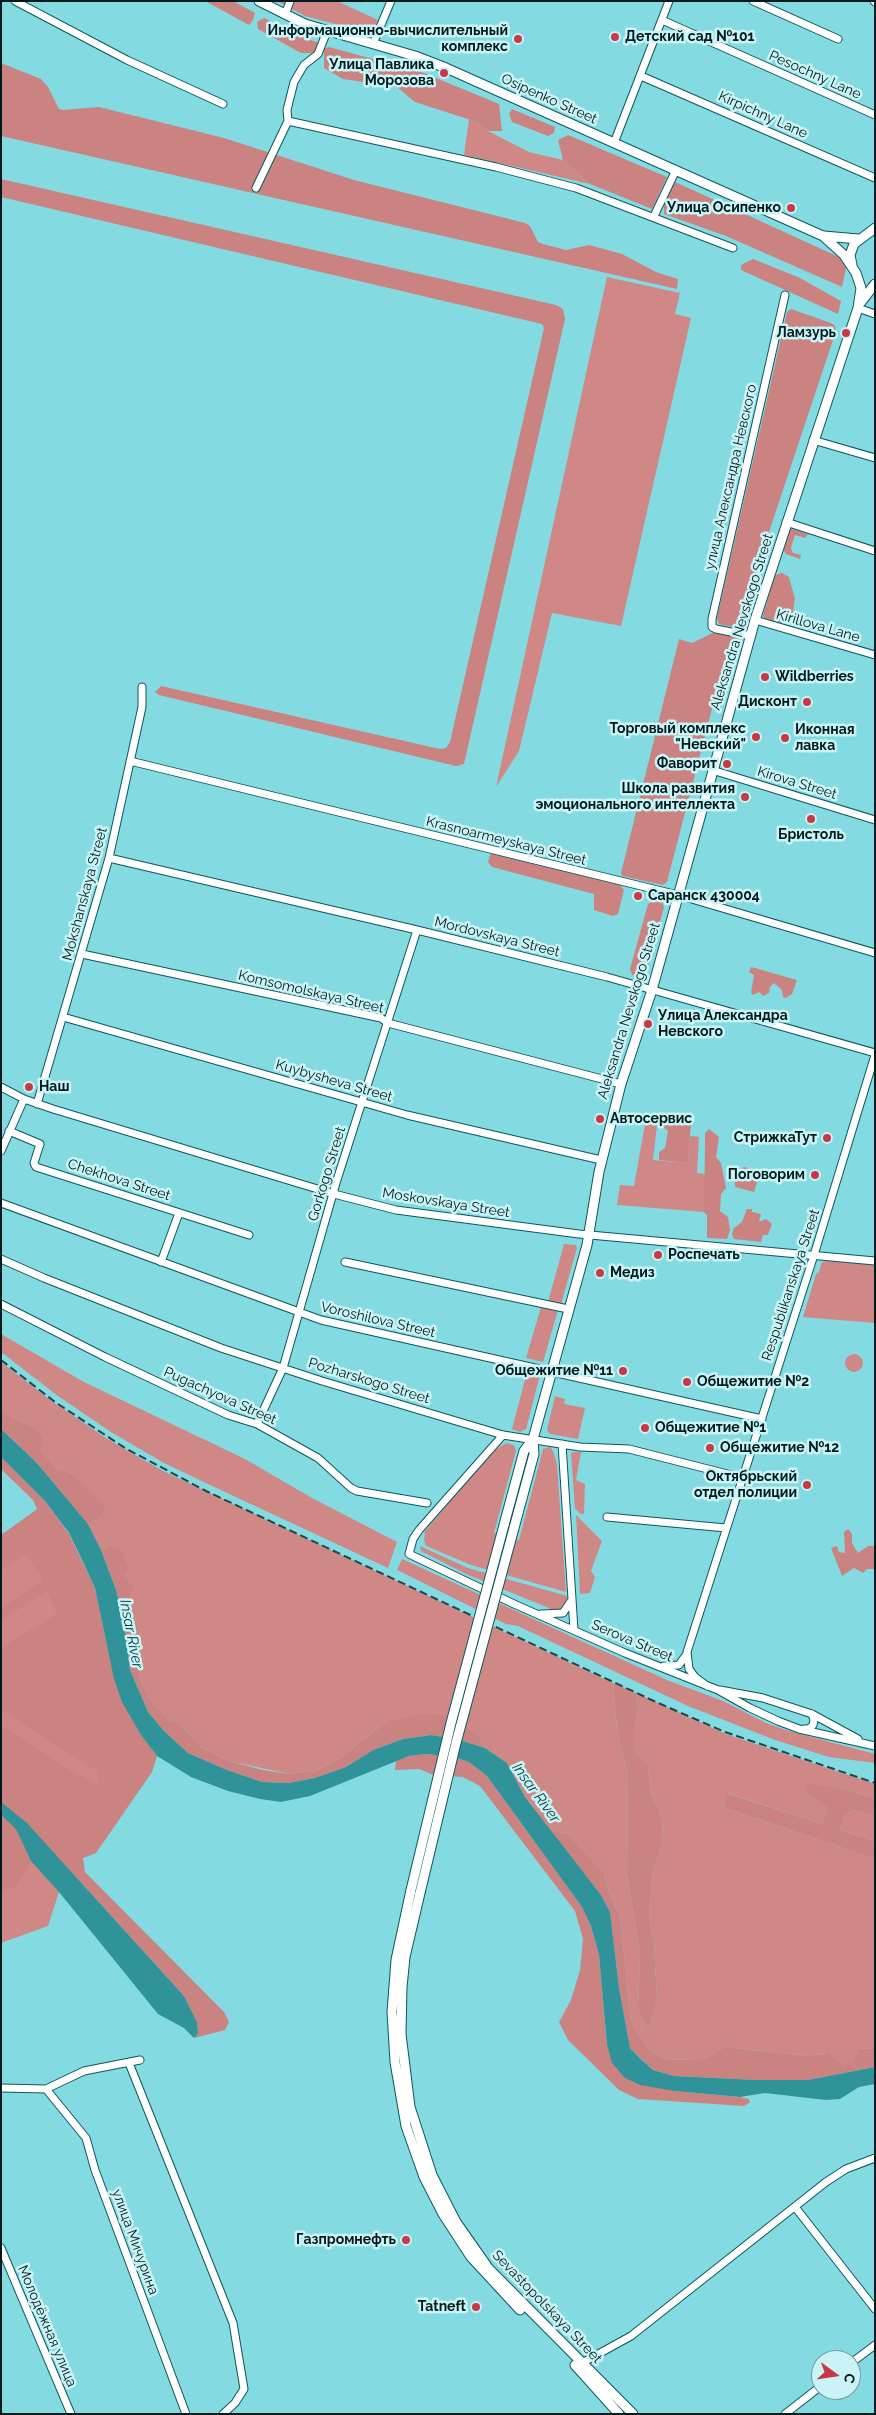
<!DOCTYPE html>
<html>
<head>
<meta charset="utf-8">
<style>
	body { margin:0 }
	#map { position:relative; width:876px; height:2415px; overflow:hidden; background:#83dbe1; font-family:Raleway,sans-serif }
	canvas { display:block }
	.frame { position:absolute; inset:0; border:2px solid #001b1d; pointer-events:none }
	.north { position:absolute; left:811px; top:2350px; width:50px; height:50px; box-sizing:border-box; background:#caf3f6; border:1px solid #799d9f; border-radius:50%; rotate:104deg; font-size:14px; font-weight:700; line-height:20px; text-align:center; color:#001b1d }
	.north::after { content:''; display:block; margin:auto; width:18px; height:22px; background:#c93943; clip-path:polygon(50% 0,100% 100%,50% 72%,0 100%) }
</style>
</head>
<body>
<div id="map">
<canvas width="876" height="2415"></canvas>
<div class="frame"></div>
<div class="north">С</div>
</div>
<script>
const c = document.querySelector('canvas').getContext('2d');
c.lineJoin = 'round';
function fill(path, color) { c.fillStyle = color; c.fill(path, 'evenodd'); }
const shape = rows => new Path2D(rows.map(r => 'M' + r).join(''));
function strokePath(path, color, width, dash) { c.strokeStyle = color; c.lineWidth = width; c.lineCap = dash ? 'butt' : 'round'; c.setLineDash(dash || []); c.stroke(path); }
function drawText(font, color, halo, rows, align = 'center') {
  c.font = font + ' Raleway,sans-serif'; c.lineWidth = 5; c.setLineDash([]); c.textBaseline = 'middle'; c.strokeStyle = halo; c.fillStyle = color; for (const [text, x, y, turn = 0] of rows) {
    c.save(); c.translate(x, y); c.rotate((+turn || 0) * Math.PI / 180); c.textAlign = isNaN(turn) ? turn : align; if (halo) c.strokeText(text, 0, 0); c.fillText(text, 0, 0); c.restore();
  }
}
fill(shape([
	[277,1,337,1,378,20,373,30,368,32,357,30,305,16],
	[469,119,477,122,488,131,529,152,563,160,590,184,464,155],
	[607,277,680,293,675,314,691,318,621,626,552,613,519,751,496,787],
	[647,1113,658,1116,653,1160,688,1163,690,1136,699,1137,697,1173,706,1174,704,1212,617,1205,620,1185,634,1186],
	[564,1244,576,1245,577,1248,561,1304,548,1302],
	[827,1261,875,1265,875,1323,803,1317,816,1274,819,1272,822,1262],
	[541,1307,558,1310,543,1362,526,1358],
	[1,1334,84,1382,245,1459,312,1498,397,1542,388,1568,210,1485,164,1463,111,1432,58,1396,1,1352],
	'845 1363a9 9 0 1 1 18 0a9 9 0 1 1-18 0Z',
	[1,1362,53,1402,106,1438,161,1470,613,1683,617,1730,628,1777,627,1875,640,1956,638,2010,648,2028,657,2001,654,1941,649,1916,653,1871,663,1842,662,1817,650,1791,648,1764,634,1751,634,1730,638,1710,636,1693,726,1734,875,1784,875,1798,840,1788,807,1795,827,1807,822,1824,728,1793,723,1807,875,1859,875,2048,858,2049,852,2062,843,2065,826,2053,808,2056,724,2047,705,2059,667,2060,651,2052,631,2021,620,1916,610,1895,604,1873,568,1834,550,1830,525,1797,507,1763,485,1748,478,1734,386,1722,339,1759,315,1771,289,1774,229,1761,201,1747,179,1723,169,1720,149,1698,138,1674,137,1624,128,1600,133,1587,124,1576,110,1546,101,1550,88,1524,101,1518,72,1473,58,1470,41,1450,44,1440,37,1429,1,1412],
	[527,1372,540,1375,526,1429,520,1432,512,1429],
	[555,1396,565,1399,564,1404,585,1408,578,1439,550,1434,547,1430],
	[506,1443,514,1445,516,1451,494,1533,519,1540,543,1449,550,1447,553,1451,557,1464,566,1592,471,1565,426,1546,424,1540,425,1531,492,1452],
	[574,1452,581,1452,576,1480,585,1484,584,1514,581,1514,575,1509,571,1453],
	[54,1512,141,1735,157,1756,77,1860,59,1892,48,1926,1,1943,1,1550],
	[576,1515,602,1541,591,1571,595,1577,590,1593,580,1594],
	[420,1546,468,1568,567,1596,567,1599,559,1611,551,1609,466,1574,421,1551],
	[402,1559,667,1680,723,1701,766,1723,789,1731,875,1754,875,1763,829,1757,775,1740,688,1706,518,1626,506,1624,397,1570],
	[853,1810,875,1816,875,1841,840,1830,845,1815]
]), '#cf8885');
fill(shape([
	[205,1,233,1,255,13,253,20,249,25],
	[264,18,294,34,319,43,315,53,301,53,258,29,257,22],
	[329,47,424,73,499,104,502,131,488,131,477,122,415,102,397,87,343,79,324,68,324,49],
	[1,63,41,79,48,87,59,109,63,110,99,107,224,138,354,180,525,223,530,226,538,242,543,244,566,250,589,245,622,254,656,272,678,279,677,289,1,136],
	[512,109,555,127,554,133,548,136,512,122,509,114],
	[568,135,667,177,652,209,590,184,563,160,558,140],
	[1,179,556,305,563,309,565,319,464,764,456,766,159,695,155,692,161,686,440,749,446,748,450,742,544,328,542,324,1,197],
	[675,182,841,258,846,268,842,287,726,236,664,214,664,204],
	[753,259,800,278,841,301,838,314,741,270,741,265],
	[791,309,831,323,835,326,836,331,738,625,733,627,719,624,717,618,787,312],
	[789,528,808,534,805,538,795,535,791,548,793,553,801,555,800,559,786,554,783,549],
	[782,573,789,577,795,599,793,612,782,623,764,618,763,615,775,575],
	[717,631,743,636,729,684,719,682,667,882,663,885,622,876,621,873,679,639,692,643],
	[493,853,620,885,624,890,618,914,613,916,594,910,594,894,492,867,488,862,490,855],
	[653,901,662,902,664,907,646,974,640,977,632,975,630,969,648,904],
	[751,967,797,980,792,994,786,998,783,997,782,990,774,983,770,987,769,993,763,996,759,992,753,995,751,993,754,975,749,972],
	[681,1118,691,1122,688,1163,659,1160,659,1152,665,1148,668,1131,661,1125,664,1119],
	[709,1129,719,1137,716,1157,721,1163,726,1188,721,1194,720,1211,728,1217,730,1230,727,1239,707,1238,707,1215,704,1212,705,1144,705,1133],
	[744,1167,760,1171,754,1192,735,1187,735,1172],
	[747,1209,752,1209,752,1212,761,1214,759,1222,766,1219,772,1224,768,1235,763,1235,761,1242,734,1239,732,1234,734,1228,742,1222],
	[1,1412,37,1429,44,1440,41,1450,58,1470,72,1473,104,1505,101,1518,88,1524,36,1462,1,1429],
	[1,1457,45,1501,69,1534,95,1588,114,1679,122,1702,141,1735,157,1756,152,1772,96,1853,83,1858,85,1872,224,2012,229,2022,225,2030,194,2038,198,2034,197,2022,184,1996,27,1823,1,1802,1,1725,67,1769,99,1785,97,1771,1,1710,1,1648,57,1614,47,1591,1,1620,1,1608,44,1580,25,1554,1,1570,1,1535,37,1509,33,1500,1,1469],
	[848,1529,852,1534,852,1543,858,1553,868,1546,875,1546,875,1569,867,1569,863,1573,854,1568,842,1576,831,1548,837,1546,839,1552,845,1553,844,1532],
	[110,1546,121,1549,128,1568,124,1576,134,1587,128,1600,137,1624,138,1674,149,1698,169,1720,179,1723,201,1747,229,1761,263,1770,289,1774,315,1771,339,1759,386,1722,419,1714,451,1716,458,1719,459,1726,478,1734,485,1748,460,1740,431,1735,403,1739,373,1750,346,1767,315,1778,289,1783,262,1782,227,1770,188,1753,164,1731,148,1712,130,1670,124,1623,116,1590,101,1550],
	[613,1683,636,1693,638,1710,634,1730,634,1751,648,1764,650,1791,662,1817,663,1842,653,1871,649,1916,654,1941,657,2001,648,2029,638,2010,640,1956,627,1875,628,1777,617,1730],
	[426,1754,454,1757,469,1762,487,1776,582,1907,591,1926,599,1955,607,2044,675,2091,740,2097,749,2099,750,2102,744,2106,638,2099,619,2090,568,2040,559,2022,571,2000,580,1970,583,1939,575,1911,480,1786,463,1777,434,1775,419,1769,395,1770,396,1761,409,1756],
	[807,1784,840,1788,875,1798,875,1816,853,1810,845,1815,840,1830,875,1841,875,1859,723,1807,727,1793,822,1824,827,1807,807,1795],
	[1,1815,16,1829,31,1861,16,1886,1,1891],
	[550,1830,568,1834,604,1873,610,1895,620,1916,631,2021,651,2052,667,2060,705,2059,724,2047,808,2056,827,2053,843,2065,852,2062,858,2049,875,2048,875,2067,808,2080,756,2080,674,2076,653,2070,630,2048,619,1988,610,1912,601,1895]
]), '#ca8380');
fill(shape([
	[1,1429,36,1462,88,1524,101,1550,116,1590,124,1623,130,1670,148,1712,164,1731,188,1753,227,1770,262,1782,289,1783,315,1778,346,1767,373,1750,403,1739,431,1735,460,1740,485,1748,507,1763,525,1797,601,1895,610,1912,619,1988,630,2048,643,2061,653,2070,674,2076,756,2080,808,2080,875,2067,875,2084,859,2087,840,2099,826,2100,765,2093,740,2097,675,2091,640,2085,625,2078,612,2063,607,2044,599,1955,591,1926,582,1907,487,1776,469,1762,454,1757,426,1754,409,1756,310,1796,281,1802,260,1799,228,1791,191,1777,157,1756,141,1735,122,1702,114,1679,95,1588,83,1562,69,1533,45,1501,1,1457],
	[1,1802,27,1823,184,1996,197,2022,198,2034,194,2038,184,2028,158,2014,59,1892,31,1861,16,1829,1,1815]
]), '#30939a');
const minor = shape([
	[15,1,127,60,223,104],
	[753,1,838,39],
	[874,1,875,2],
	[285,15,290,1],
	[662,20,875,115],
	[327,31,318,54,304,65,294,82,287,110,288,121,496,167,576,188,733,248],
	[373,44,391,1],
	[641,76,875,178],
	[614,143,669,1],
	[256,188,288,121],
	[654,216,676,170],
	[858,308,875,314],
	[813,440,875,458],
	[786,522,875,551],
	[755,620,875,655],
	[751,636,716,629,712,627,712,619,785,295],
	[130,761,678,895,875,953],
	[712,770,875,820],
	[109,858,417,930,607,977,875,1053],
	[82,954,381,1018,388,1023,621,1084],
	[63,1017,407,1115,601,1160],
	[1,1087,24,1099,53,1109,334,1194,396,1210,579,1234,875,1261],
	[37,1104,109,858,142,707,142,687],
	[9,1131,40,1144,34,1163,36,1167,249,1235],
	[1,1151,24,1099],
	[1,1203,321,1320,762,1419],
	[1,1259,44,1278,221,1348,322,1381,503,1435,580,1447,629,1449,743,1478],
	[161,1262,179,1213],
	[345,1262,568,1309],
	[1,1304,105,1357,228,1415,257,1424,318,1458,351,1488,357,1491,427,1503],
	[257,1424,283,1368,336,1183,417,930],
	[503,1435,419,1530,413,1539,409,1554,514,1604,625,1653,718,1690,750,1708,778,1721,799,1729,875,1746],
	[562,1444,574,1630],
	[607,1517,726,1528],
	[541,1614,563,1613,571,1601],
	[664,1666,679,1665,686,1655],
	[707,1686,695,1677,689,1669,687,1652,814,1255,875,1055],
	[720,1690,763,1698,812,1714,858,1739],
	[804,1729,809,1729,813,1725,814,1720,812,1714],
	[129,2063,233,2323,244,2389,235,2403,223,2414],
	[1,2088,46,2089,86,2138,95,2170,186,2414],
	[46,2089,84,2071,140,2060],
	[795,2207,875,2309],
	[1,2248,71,2414],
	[582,2363,631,2336,826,2182,846,2169,875,2158],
	[851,2363,875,2345],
	[785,2414,821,2386]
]);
const major = shape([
	[259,1,305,24,415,56,446,68,823,236,844,255,856,273,861,288,858,308,755,620,652,990,621,1084,599,1172,587,1245,533,1439,524,1451,504,1525],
	[824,236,858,239],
	[852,265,850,255,854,244,875,228],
	[861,302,875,284],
	[514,1528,534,1454,533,1439],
	[411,1890,396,1960,392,2012,395,2062,406,2126,424,2177,443,2214,471,2257,520,2310],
	[420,1893,405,1957,402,1987,401,2034,410,2107,432,2175,456,2222,489,2269,633,2414],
	[575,2365,619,2414]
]);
strokePath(minor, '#0a585d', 9);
strokePath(major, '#0a585d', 11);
strokePath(minor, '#fff', 7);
strokePath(major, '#fff', 9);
strokePath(shape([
	[1,1360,55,1402,125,1448,206,1491,656,1702,725,1732,875,1783]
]), '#1e474a', 2, [8, 4]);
const majorBridge = shape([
	[411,1890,451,1723,504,1525],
	[420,1893,456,1743,514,1528]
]);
strokePath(majorBridge, '#0a585d', 11, []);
strokePath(majorBridge, '#fff', 9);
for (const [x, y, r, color] of [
	[615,37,5,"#c93943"],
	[518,39,5,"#c93943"],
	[444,73,5,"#c93943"],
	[791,208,5,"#c93943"],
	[846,333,5,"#c93943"],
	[765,677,5,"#c93943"],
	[807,702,5,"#c93943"],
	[756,737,5,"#c93943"],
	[785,738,5,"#c93943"],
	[727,764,5,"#c93943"],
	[745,797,5,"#c93943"],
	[811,819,5,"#c93943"],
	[638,896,5,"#c93943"],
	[648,1024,5,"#c93943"],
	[29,1087,5,"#c93943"],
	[600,1119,5,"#c93943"],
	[827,1138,5,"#c93943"],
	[815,1175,5,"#c93943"],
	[658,1255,5,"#c93943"],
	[600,1273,5,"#c93943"],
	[623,1371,5,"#c93943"],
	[687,1382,5,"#c93943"],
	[645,1428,5,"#c93943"],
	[710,1448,5,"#c93943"],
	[807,1485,5,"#c93943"],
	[406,2240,5,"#c93943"],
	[476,2307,5,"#c93943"]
]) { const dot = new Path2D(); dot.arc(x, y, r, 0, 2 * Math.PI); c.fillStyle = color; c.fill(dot); strokePath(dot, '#caf3f6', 2); }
drawText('bold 14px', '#001b1d', '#caf3f6', [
	["Информационно-вычислительный",508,31],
	["комплекс",508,47],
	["Детский сад №101",625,37,"left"],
	["Улица Павлика",434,65],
	["Морозова",434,81],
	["Улица Осипенко",781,208],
	["Ламзурь",836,333],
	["Wildberries",775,677,"left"],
	["Дисконт",797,702],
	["Торговый комплекс",746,729],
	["\"Невский\"",746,745],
	["Иконная",795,730,"left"],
	["лавка",795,746,"left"],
	["Фаворит",717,764],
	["Школа развития",735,789],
	["эмоционального интеллекта",735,805],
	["Бристоль",811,835,"center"],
	["Саранск 430004",648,896,"left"],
	["Улица Александра",658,1016,"left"],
	["Невского",658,1032,"left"],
	["Наш",39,1087,"left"],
	["Автосервис",610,1119,"left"],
	["СтрижкаТут",817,1138],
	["Поговорим",805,1175],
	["Роспечать",668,1255,"left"],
	["Медиз",610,1273,"left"],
	["Общежитие №11",613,1371],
	["Общежитие №2",697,1382,"left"],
	["Общежитие №1",655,1428,"left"],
	["Общежитие №12",720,1448,"left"],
	["Октябрьский",797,1477],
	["отдел полиции",797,1493],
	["Газпромнефть",396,2240],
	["Tatneft",466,2307]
], 'right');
drawText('14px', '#001b1d', '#caf3f6', [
	["Pesochny Lane",815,75,24],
	["Osipenko Street",549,99,24],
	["Kirpichny Lane",763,115,24],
	["улица Александра Невского",731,477,-77],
	["Aleksandra Nevskogo Street",742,622,-73],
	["Kirillova Lane",818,626,16],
	["Kirova Street",797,783,17],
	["Krasnoarmeyskaya Street",506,841,14],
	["Mokshanskaya Street",85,894,-75],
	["Mordovskaya Street",497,937,14],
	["Komsomolskaya Street",311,992,13],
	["Aleksandra Nevskogo Street",629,1011,-73],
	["Kuybysheva Street",334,1081,16],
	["Gorkogo Street",327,1174,-73],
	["Chekhova Street",119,1180,18],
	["Moskovskaya Street",446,1203,9],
	["Respublikanskaya Street",791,1285,-72],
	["Voroshilova Street",378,1320,13],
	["Pozharskogo Street",369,1381,17],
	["Pugachyova Street",220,1396,24],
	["Serova Street",632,1641,23],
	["улица Мичурина",135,2242,70],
	["Sevastopolskaya Street",547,2307,46],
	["Молодёжная улица",47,2326,67]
]);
drawText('italic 15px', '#154145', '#caf3f6', [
	["Insar River",131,1634,79],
	["Insar River",536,1793,54]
]);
</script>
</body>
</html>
